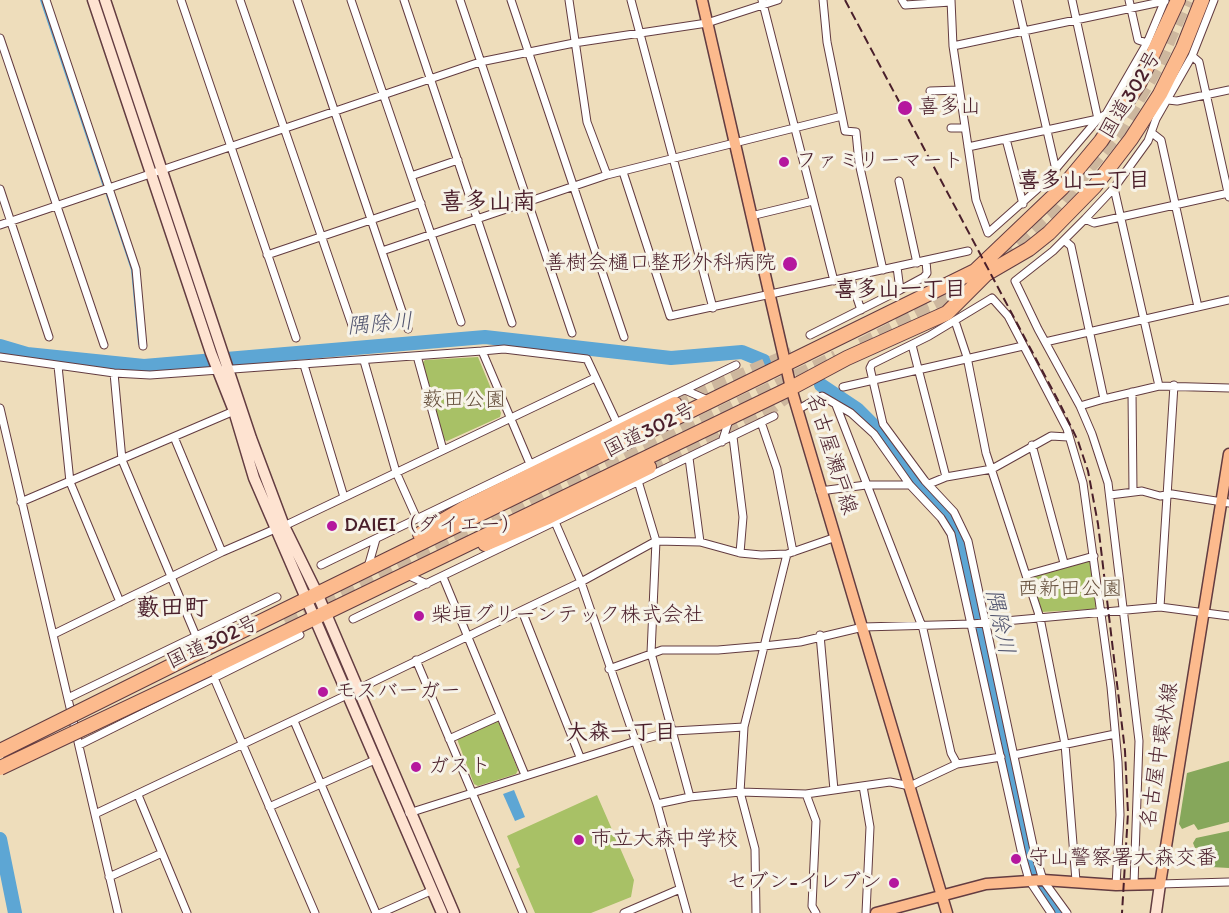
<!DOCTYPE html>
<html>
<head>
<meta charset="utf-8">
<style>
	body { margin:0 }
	canvas { display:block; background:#edb }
</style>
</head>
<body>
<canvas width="1229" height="913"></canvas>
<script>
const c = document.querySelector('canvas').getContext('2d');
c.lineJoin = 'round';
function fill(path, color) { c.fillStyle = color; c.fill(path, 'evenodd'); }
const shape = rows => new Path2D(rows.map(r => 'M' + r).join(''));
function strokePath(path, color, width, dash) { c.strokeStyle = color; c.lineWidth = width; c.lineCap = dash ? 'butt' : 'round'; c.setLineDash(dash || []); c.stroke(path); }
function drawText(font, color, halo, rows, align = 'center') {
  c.font = font + ' Itim,"Klee One",sans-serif'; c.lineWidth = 6; c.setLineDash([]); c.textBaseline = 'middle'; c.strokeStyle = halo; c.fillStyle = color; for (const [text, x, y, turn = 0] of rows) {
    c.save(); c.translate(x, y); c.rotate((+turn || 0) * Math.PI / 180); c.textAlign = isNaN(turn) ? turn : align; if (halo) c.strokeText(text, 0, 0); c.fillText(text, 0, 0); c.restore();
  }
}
fill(shape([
	[478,357,501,413,500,417,447,441,444,440,422,363,425,360],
	[1089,561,1091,563,1096,607,1094,609,1042,612,1031,579,1033,577],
	[498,721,518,770,516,774,478,786,474,784,457,739],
	[597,795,634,880,631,897,591,913,535,913,516,869,520,867,507,836]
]), '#a8c166');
fill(shape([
	[1229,761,1229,822,1198,830,1194,824,1182,829,1179,824,1187,773],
	[1229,831,1229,868,1211,867,1210,847,1195,848,1193,843,1196,838]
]), '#86a75b');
fill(shape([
	[514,790,525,817,515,821,503,794]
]), '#5da6d4');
strokePath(shape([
	[41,0,104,187],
	[106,192,132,270,139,344]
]), '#5da6d4', 2);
strokePath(shape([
	[0,346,27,354,144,366,485,337,671,358,742,352,764,361],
	[821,385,857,409,882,434,904,466,944,511,959,534,1027,854,1039,884,1059,913],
	[0,839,15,913]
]), '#5da6d4', 14);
strokePath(shape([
	[984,269,1017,244,1057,207,1122,127,1158,65,1186,0],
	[895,318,945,293],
	[861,345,964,292],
	[675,404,792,354],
	[649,467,769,409,796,389],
	[286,624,836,357]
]), '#cdb79e', 14, [14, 7]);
const street = shape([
	[46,0,136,269,143,346],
	[181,0,296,338],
	[240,0,354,331],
	[297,0,408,329],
	[351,0,461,322],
	[404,0,512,323],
	[460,0,572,333],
	[511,0,624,337],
	[569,0,587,122,607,175],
	[631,0,713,308],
	[762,0,834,281],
	[823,0,827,42,845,131,856,132,859,163,883,270],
	[902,0,905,5,951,2],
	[951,0,953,46,976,200,988,233,1042,185,1098,119],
	[1017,0,1056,170],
	[1072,0,1098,119],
	[1129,0,1138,40,1147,43],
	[0,38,104,345],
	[953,46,1165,1],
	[1192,56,1199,62,1229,197],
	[930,91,959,90],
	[1168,100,1177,101,1229,90],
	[951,128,965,128],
	[1152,133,1161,140,1198,307],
	[1006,139,1023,204],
	[968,147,1098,119,1106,114,1147,43,1165,0],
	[623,172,670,316,968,251],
	[411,176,458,160],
	[899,181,917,263],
	[1114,188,1159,386],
	[0,189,49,337],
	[751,216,813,201],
	[1085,219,1094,223,1229,193],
	[0,225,480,62,574,43,707,23,778,0],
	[1064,240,1071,246,1104,399,1159,386,1229,388],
	[382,251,607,175,842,116],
	[267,255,421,203],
	[850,277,861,310],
	[900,290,924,277,927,273,926,261],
	[955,321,967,357,986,453,1040,618,1065,744,1076,881],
	[810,335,900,290,897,267],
	[1045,342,1229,300],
	[912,345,946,477],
	[482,351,504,349,587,359,617,423],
	[417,356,443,450],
	[0,357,114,373,150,375,482,351,530,464],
	[364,361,396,472,417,519],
	[304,365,344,497],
	[58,366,70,482,120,602],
	[114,373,122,460,196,636],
	[843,387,1023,346],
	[685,390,710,401],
	[1132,392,1133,492],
	[836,405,923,629,951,753,957,764],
	[1080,406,1104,399],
	[0,408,118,913],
	[797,410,822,396,851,413,874,434,910,485,941,518,951,534,1023,859,1029,880,1051,913],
	[761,422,777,469,793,552],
	[174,437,222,552],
	[733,437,743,517,740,553],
	[722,442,729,420],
	[1032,445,1064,563],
	[689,458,700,542],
	[638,481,656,541,651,653,690,797],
	[929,484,946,477,992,469,1051,436,1068,437],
	[820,491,866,485,910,485],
	[1110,495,1142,491,1160,496,1172,494,1229,503],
	[21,502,234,411],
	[555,522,581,582,657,804,687,913],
	[284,526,595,378],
	[321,565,736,365],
	[368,567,376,539],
	[405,574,427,584],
	[1026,575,1094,556],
	[443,577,525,775],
	[1160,607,1174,385],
	[522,611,580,757],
	[353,619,774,416],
	[54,634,222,552,275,529],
	[820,635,834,790],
	[416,660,523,913],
	[609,669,662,650,718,650,764,646,800,642,863,627,972,624,1160,607,1229,616],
	[214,678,315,913],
	[358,689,581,582,656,541,700,542,740,553,761,555,787,554,836,537],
	[68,698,277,597],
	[294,721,376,913],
	[449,739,500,716],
	[79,745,300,635],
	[1014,755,1115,734],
	[863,786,870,827,866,913],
	[806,794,816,821,812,906,816,913],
	[138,795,187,913],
	[657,804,690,797,740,792,806,794,890,782,910,786,957,764,1001,757],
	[269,807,377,759],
	[409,813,636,741,674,731,744,727],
	[95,814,349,694],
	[109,877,162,853],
	[1134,884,1139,741,1108,483,1092,434,1080,406,1038,329,1015,281,1053,251,1085,219,1114,188,1148,141,1156,119,1192,56,1214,0],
	[1160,884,1229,882],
	[381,913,433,890],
	[624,913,680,889],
	[756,913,755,849,740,792,743,744,744,727,787,554],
	[1067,913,1043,880,1034,850,968,541,954,512,925,481,883,424,870,368,872,364,929,336,992,298,1008,316,1067,429,1083,483,1111,687,1118,762,1120,815,1116,885]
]);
const secondary = shape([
	[93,0,211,353,234,411,254,478,442,913],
	[105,0,251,438,284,526,317,593,454,913],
	[1156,913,1160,884]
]);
const primary = shape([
	[702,0,791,388,947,913],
	[876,913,986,884,1043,880,1116,885,1160,884,1229,454]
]);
const highway = shape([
	[420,534,466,507,675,404],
	[485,544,548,517,649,467],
	[201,651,975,271,1062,188,1101,141,1140,82,1178,0],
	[209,669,791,388,847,358,947,313,986,274,1029,249,1049,233,1095,186,1131,139,1160,94,1183,48,1202,0]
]);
strokePath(street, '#633c41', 9);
strokePath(secondary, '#633c41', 13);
strokePath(primary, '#633c41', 13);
strokePath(highway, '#633c41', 16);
strokePath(street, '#fff', 7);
strokePath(secondary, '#fee3d1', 10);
strokePath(primary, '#fcba8d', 10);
strokePath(highway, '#fcba8d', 14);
strokePath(shape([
	[845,0,1060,404,1078,441,1088,471,1098,524,1125,751,1128,813,1122,913]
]), '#4a1f2b', 2, [9, 4.5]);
const highwayBridge = shape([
	[0,751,201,651],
	[0,768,209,669]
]);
strokePath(highwayBridge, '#633c41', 16, []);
strokePath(highwayBridge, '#fcba8d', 14);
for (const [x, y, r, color] of [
	[905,108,8,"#b5179e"],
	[784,162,6,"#b5179e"],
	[790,264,8,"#b5179e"],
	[332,526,6,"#b5179e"],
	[419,616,6,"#b5179e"],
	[323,692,6,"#b5179e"],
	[416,767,6,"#b5179e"],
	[579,840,6,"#b5179e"],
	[1016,859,6,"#b5179e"],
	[894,883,6,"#b5179e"]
]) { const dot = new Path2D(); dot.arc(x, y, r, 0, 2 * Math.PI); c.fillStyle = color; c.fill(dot); strokePath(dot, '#f7f3e8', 2); }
drawText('21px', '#4a1f2b', '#f7f3e8', [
	["国道302号",1131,95,-59],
	["国道302号",650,431,-26],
	["名古屋瀬戸線",831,454,73],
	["国道302号",213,643,-25],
	["名古屋中環状線",1160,755,-81]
]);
drawText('21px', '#4a1f2b', '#f7f3e8', [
	["喜多山",918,108],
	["ファミリーマート",796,162],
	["善樹会樋口整形外科病院",776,264,"right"],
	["DAIEI（ダイエー）",344,526],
	["柴垣グリーンテック株式会社",431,616],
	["モスバーガー",335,692],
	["ガスト",428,767],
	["市立大森中学校",591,840],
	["守山警察署大森交番",1028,859],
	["セブン-イレブン",882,883,"right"]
], 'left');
drawText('21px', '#66503d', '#f7f3e8', [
	["薮田公園",464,401],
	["西新田公園",1070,590]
]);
drawText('bold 22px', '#4a1f2b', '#f7f3e8', [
	["喜多山二丁目",1084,181],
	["喜多山一丁目",900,290],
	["大森一丁目",621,733]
]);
drawText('italic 22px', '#52556f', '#f7f3e8', [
	["隅除川",380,325,-5],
	["隅除川",999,622,78]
]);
drawText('bold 24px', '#4a1f2b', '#f7f3e8', [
	["喜多山南",488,203],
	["藪田町",172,609]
]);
</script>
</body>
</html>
